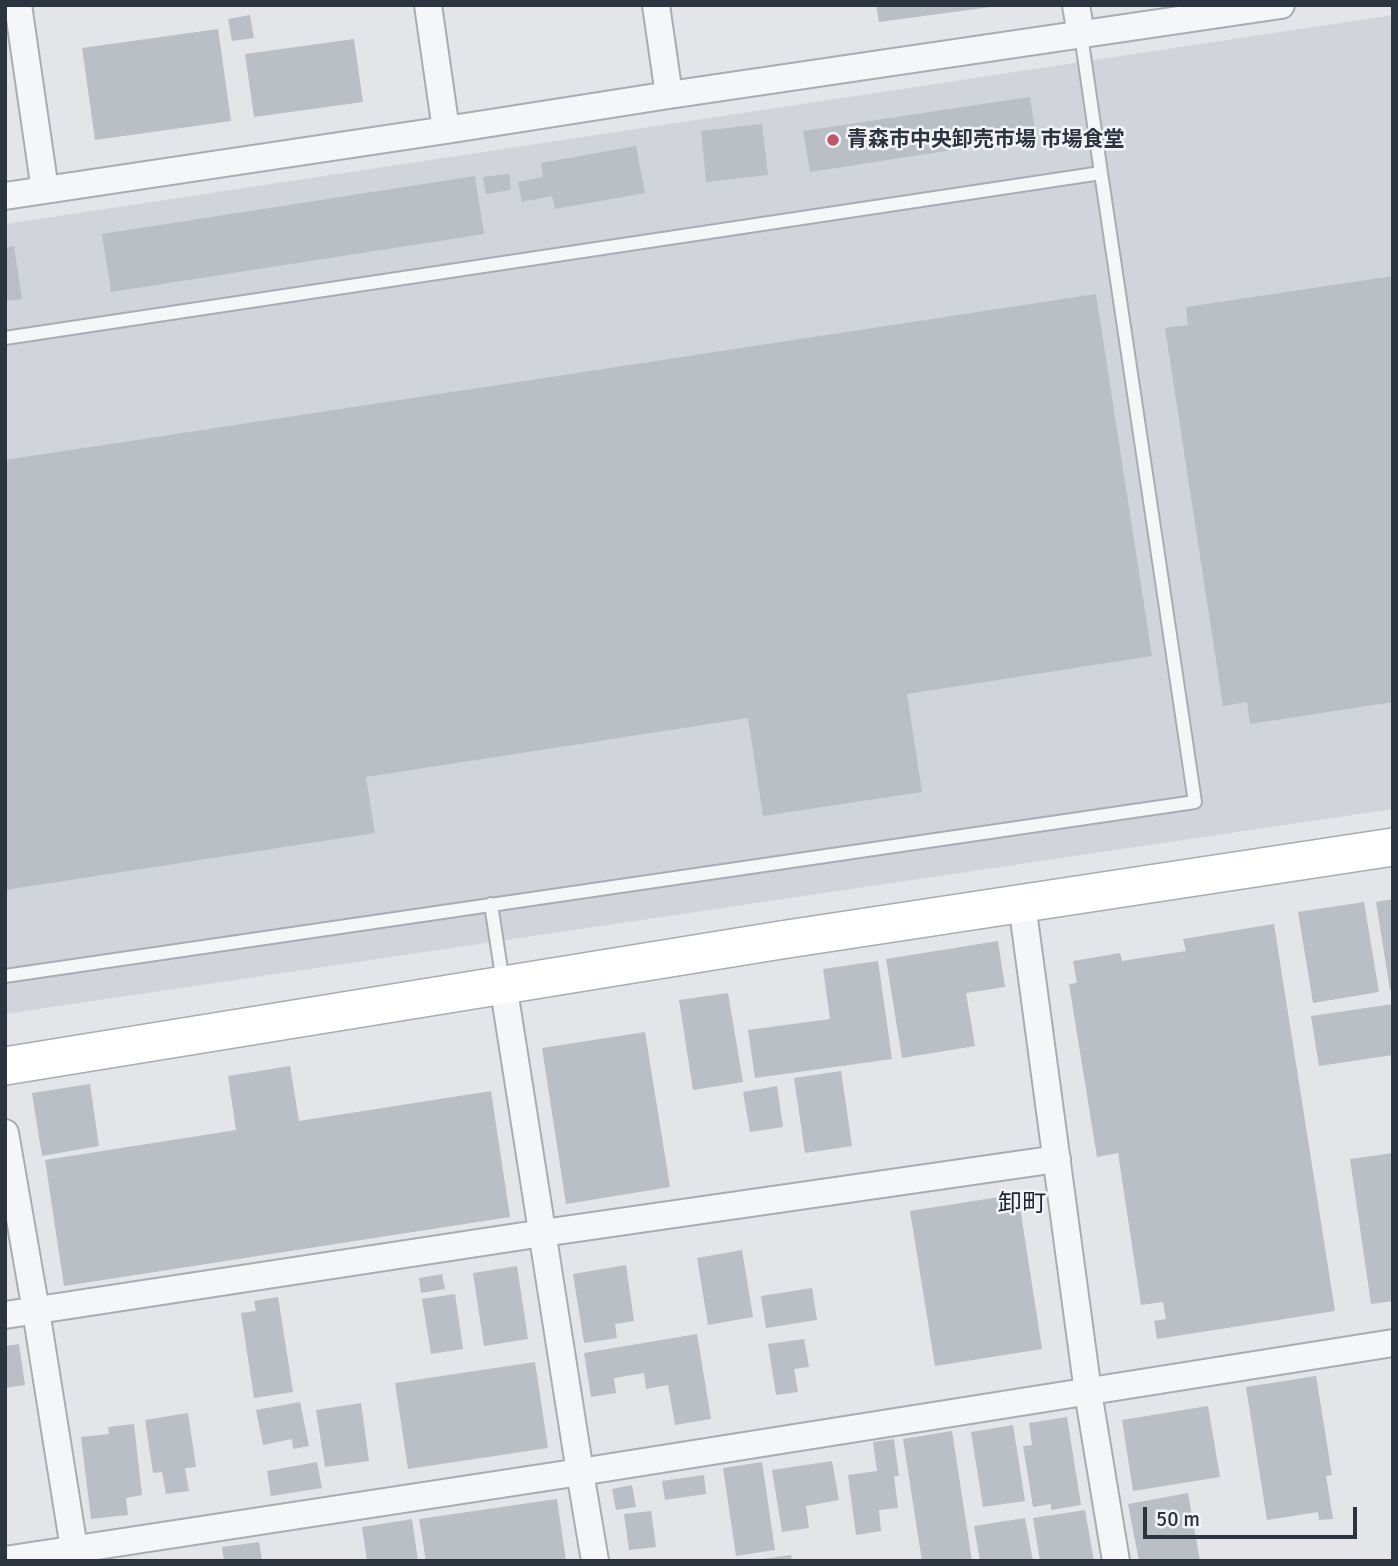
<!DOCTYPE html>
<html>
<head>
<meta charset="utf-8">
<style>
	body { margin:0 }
	#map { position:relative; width:1398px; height:1566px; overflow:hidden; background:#e3e5e9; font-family:Signika,sans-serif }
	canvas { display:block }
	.frame { position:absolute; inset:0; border:7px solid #2c3440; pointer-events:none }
	.scale { position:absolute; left:1143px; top:1507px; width:214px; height:32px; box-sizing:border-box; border:4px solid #2c3440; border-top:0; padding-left:9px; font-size:21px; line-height:24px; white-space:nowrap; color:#2c3440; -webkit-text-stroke:5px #f2f4f7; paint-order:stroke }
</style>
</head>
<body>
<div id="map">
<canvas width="1398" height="1566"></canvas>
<div class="frame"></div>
<div class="scale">50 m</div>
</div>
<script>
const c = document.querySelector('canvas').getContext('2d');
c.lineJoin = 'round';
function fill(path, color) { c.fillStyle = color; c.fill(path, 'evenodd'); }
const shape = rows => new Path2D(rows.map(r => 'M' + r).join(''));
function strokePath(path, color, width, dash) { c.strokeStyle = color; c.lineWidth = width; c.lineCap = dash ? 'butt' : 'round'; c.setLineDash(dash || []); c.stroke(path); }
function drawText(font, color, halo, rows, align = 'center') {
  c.font = font + ' Signika,"Noto Sans JP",sans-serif'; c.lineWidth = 5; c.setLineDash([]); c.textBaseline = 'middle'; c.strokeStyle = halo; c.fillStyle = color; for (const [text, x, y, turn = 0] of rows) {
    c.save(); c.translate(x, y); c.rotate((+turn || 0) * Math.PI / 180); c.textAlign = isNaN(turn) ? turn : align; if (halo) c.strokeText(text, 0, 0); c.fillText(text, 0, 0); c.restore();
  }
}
fill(shape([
	[1393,15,1393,809,5,1014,5,224]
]), '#d1d5db');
fill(shape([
	[876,5,991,5,991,7,879,22],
	[250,15,254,38,232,41,228,19],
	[218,29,231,121,95,140,82,48],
	[354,39,363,102,254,117,245,54],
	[1030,97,1036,137,810,172,803,131],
	[762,124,768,175,706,182,701,131],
	[636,146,645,193,555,209,552,196,522,202,518,182,543,177,541,163],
	[509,174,511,190,486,194,483,177],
	[475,176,484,234,111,292,102,234],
	[14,246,22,299,5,301,5,248],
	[1393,276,1393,702,1250,724,1247,702,1223,706,1165,328,1188,325,1186,307],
	[1096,294,1152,656,907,694,922,792,763,816,748,718,366,777,375,833,5,890,5,460],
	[1393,899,1393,990,1390,990,1376,902],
	[1364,902,1379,992,1313,1003,1298,912],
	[1274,924,1335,1311,1157,1339,1154,1321,1166,1319,1163,1302,1141,1305,1118,1153,1097,1157,1069,984,1077,983,1073,961,1120,953,1122,961,1186,951,1183,939],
	[998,941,1005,987,966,993,975,1046,902,1058,886,959],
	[878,961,892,1059,755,1078,748,1030,830,1019,823,969],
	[728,993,743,1082,693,1090,679,1000],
	[1393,1004,1393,1055,1319,1066,1311,1016],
	[645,1032,670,1187,566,1204,542,1048],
	[290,1066,299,1121,491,1091,510,1217,64,1286,45,1160,236,1130,228,1076],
	[841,1071,852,1146,805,1153,794,1078],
	[90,1084,99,1146,42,1156,32,1093],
	[777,1086,783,1127,750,1132,743,1092],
	[1393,1153,1393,1301,1371,1304,1350,1159],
	[1018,1194,1042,1349,935,1366,910,1211],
	[742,1250,753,1317,708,1325,697,1258],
	[626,1265,634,1321,615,1324,617,1338,584,1343,573,1274],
	[517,1266,528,1339,484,1346,473,1273],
	[442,1274,445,1289,421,1293,419,1278],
	[812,1288,817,1320,766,1328,761,1296],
	[455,1294,463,1349,431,1354,422,1299],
	[278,1297,293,1392,254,1398,241,1313,256,1311,254,1301],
	[697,1334,711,1419,675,1425,668,1385,646,1389,644,1373,614,1378,616,1393,591,1397,584,1353],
	[804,1339,809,1367,794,1369,798,1392,776,1395,768,1344],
	[19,1344,25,1385,5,1388,5,1346],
	[535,1362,548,1448,408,1469,395,1383],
	[1316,1376,1332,1475,1326,1476,1333,1519,1319,1520,1318,1512,1267,1520,1246,1387],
	[300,1402,309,1446,293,1449,292,1439,263,1445,256,1410],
	[361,1403,369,1461,325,1467,316,1410],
	[1208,1406,1220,1477,1133,1491,1122,1420],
	[188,1413,196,1467,185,1468,189,1491,166,1494,162,1472,153,1473,145,1420],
	[1067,1417,1081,1505,1051,1510,1051,1504,1033,1507,1023,1446,1032,1445,1029,1423],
	[134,1424,142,1495,126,1498,128,1515,91,1519,81,1437,109,1434,108,1427],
	[1013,1425,1025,1501,983,1507,971,1432],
	[952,1431,972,1561,922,1561,903,1439],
	[894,1439,899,1476,894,1476,898,1508,879,1510,881,1531,856,1535,848,1475,877,1471,873,1442],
	[832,1461,839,1500,806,1506,809,1528,782,1532,772,1470],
	[317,1462,322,1488,271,1496,267,1471],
	[762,1462,775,1550,736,1556,723,1468],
	[704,1475,706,1494,665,1500,662,1481],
	[632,1485,636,1507,616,1510,612,1489],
	[1188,1493,1200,1561,1139,1561,1128,1504],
	[557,1499,566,1561,426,1561,419,1519],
	[1085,1510,1094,1561,1040,1561,1033,1518],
	[651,1511,656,1547,629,1550,624,1514],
	[1025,1518,1033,1561,980,1561,974,1526],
	[412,1519,418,1561,367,1561,362,1527],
	[259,1542,262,1561,224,1561,222,1547],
	[791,1555,792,1561,762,1561,761,1559]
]), '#babfc5');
const lane = shape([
	[5,338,1101,173,1081,35],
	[491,904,503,983],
	[5,976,1195,802,1101,173]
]);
const street = shape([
	[18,5,45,190],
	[428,5,446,130],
	[656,5,669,95],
	[1076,5,1081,35],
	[5,196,446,130,669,95,1281,5],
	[1022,904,1088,1392,1116,1561],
	[503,984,580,1472,595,1561],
	[5,1133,36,1311,76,1561],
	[5,1315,543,1233,1057,1159],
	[5,1560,580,1472,1393,1343]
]);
const secondary = shape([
	[5,1066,781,940,1393,847]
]);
strokePath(lane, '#a8acb3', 16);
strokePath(street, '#a8acb3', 30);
strokePath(secondary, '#a8acb3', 40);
strokePath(lane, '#f5f6f8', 12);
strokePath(street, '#f5f6f8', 26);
strokePath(secondary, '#fff', 37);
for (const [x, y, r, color] of [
	[833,140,7,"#c05669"]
]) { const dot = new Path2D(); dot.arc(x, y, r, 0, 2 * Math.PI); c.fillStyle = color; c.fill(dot); strokePath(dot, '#f2f4f7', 2.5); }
drawText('bold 21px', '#2c3440', '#f2f4f7', [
	["青森市中央卸売市場 市場食堂",847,140]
], 'left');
drawText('24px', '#1e2531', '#f2f4f7', [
	["卸町",1022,1205]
]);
</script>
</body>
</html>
